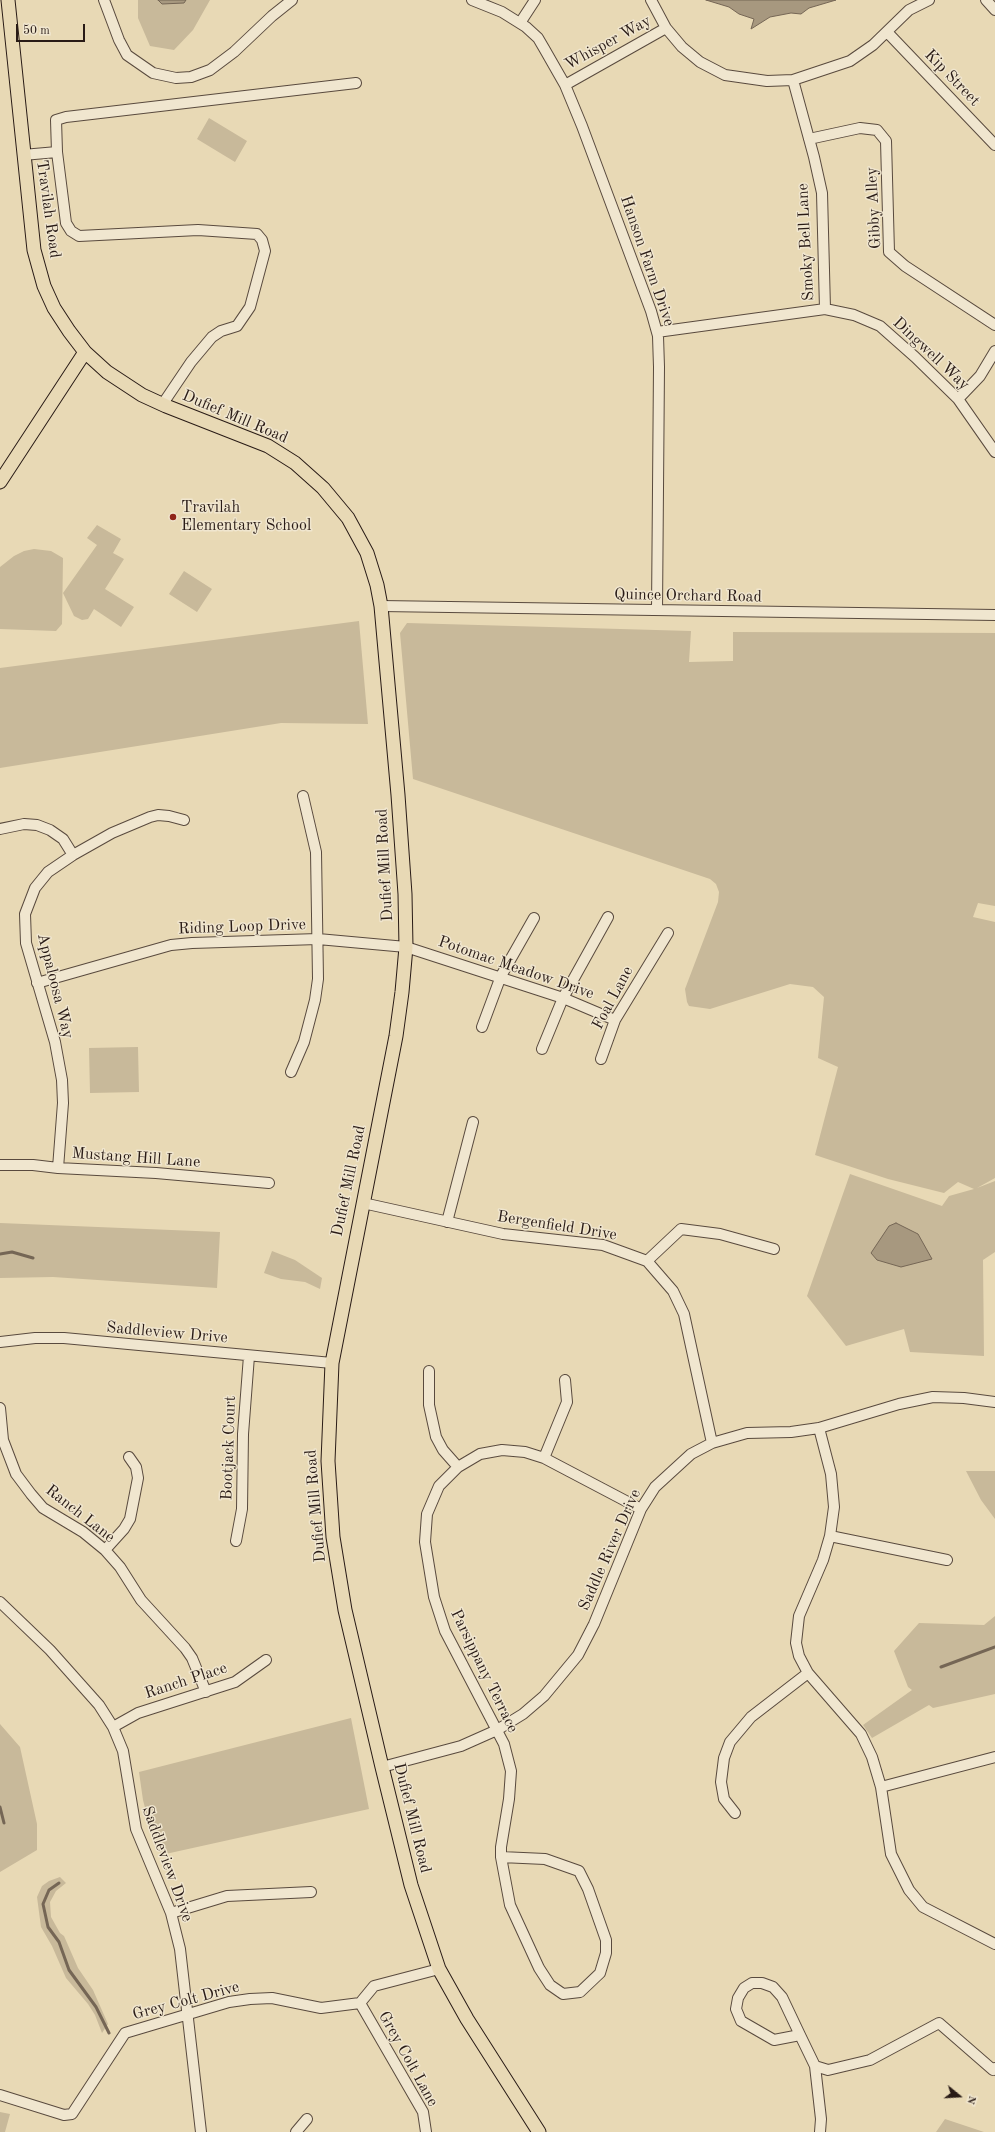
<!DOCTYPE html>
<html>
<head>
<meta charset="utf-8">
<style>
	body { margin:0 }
	#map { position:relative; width:995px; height:2132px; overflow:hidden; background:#e8d9b5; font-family:"Old Standard TT",serif }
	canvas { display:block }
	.north { position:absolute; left:939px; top:2076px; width:40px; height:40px; -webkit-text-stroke:3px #f0e6cf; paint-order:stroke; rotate:108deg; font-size:11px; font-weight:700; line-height:16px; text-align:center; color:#291b16 }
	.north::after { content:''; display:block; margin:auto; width:14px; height:18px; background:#291b16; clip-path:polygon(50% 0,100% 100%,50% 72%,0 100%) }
	.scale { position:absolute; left:16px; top:24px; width:69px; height:18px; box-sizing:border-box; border:2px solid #291b16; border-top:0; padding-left:5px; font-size:12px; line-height:14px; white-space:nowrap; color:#291b16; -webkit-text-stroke:3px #f0e6cf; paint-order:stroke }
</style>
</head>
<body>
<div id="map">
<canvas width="995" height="2132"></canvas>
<div class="north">N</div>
<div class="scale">50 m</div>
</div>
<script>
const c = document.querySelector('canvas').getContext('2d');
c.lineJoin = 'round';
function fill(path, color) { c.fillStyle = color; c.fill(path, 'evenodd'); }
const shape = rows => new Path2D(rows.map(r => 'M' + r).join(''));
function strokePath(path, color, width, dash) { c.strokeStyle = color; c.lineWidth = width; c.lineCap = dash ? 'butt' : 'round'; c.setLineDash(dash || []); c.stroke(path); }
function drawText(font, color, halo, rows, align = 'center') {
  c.font = font + ' "Old Standard TT",serif'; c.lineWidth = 3; c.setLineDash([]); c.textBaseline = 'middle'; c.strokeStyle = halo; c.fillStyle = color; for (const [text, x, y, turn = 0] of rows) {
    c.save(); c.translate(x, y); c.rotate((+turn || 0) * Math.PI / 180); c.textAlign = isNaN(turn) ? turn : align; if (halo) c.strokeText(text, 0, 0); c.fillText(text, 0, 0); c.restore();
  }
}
fill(shape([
	[138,0,210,0,193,30,174,50,150,46,138,18],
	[209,118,247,141,235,162,197,139],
	[97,525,121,539,113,553,124,559,105,589,134,607,121,627,94,609,88,619,82,620,74,616,63,593,97,545,87,538],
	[34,549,51,551,63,558,62,624,56,631,0,629,0,567,14,556,24,551],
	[184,571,212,589,197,612,169,594],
	[359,621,368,724,281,723,0,768,0,668],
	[407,623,691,631,689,662,733,661,733,632,995,633,995,906,978,903,973,917,995,922,995,1178,977,1188,995,1181,995,1252,983,1260,984,1356,910,1352,904,1329,846,1346,807,1296,850,1174,942,1206,949,1196,974,1189,958,1182,944,1193,888,1179,815,1155,838,1067,818,1058,824,997,813,987,790,984,710,1009,689,1006,687,1002,685,989,718,902,719,892,716,884,710,879,413,779,400,633],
	[138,1047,139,1092,90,1093,89,1048],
	[0,1223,220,1232,217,1288,53,1277,0,1278],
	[272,1251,295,1260,322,1278,320,1289,305,1282,281,1279,264,1273],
	[966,1471,995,1471,995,1519,981,1500],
	[995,1616,995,1694,933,1708,929,1705,872,1738,863,1725,912,1690,908,1687,894,1651,919,1623,984,1625],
	[351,1718,369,1809,161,1855,150,1827,143,1800,139,1772],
	[0,1724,20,1747,37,1824,37,1850,0,1872],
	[60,1877,66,1883,56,1891,50,1902,51,1917,60,1933,64,1936,78,1968,93,1990,108,2024,102,2033,95,2015,88,2004,66,1978,52,1946,41,1927,37,1897,42,1886,49,1881],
	[0,2112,10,2114,5,2132,0,2132],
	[945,2119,984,2132,936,2132]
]), '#c8b99a');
const water = shape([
	[158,0,186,0,184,3,162,4,158,0],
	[706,0,836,0,809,8,801,14,791,13,770,17,751,29,754,19,739,14,729,7,706,0],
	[896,1223,918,1234,932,1259,901,1267,877,1260,871,1253,889,1226,896,1223]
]);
fill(water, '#a7987f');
strokePath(water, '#756655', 1);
strokePath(shape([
	[0,1254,12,1252,33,1258],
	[941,1667,995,1647],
	[0,1807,4,1823],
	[59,1883,49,1890,43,1904,48,1927,59,1942,69,1970,96,2007,109,2033]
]), '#756655', 3);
const minor = shape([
	[104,0,119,40,127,55,153,73,176,78,191,77,210,70,234,52,272,16,292,0],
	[472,0,502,12,526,27,538,38,545,50,565,85,582,126,651,311,658,336,659,367,657,610],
	[651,0,666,28,682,47,700,62,725,75,767,81,793,80,850,61,873,45,909,10,929,0],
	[986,0,995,10],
	[520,23,535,0],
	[887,32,995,145],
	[793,80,814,157,822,193,825,309],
	[565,85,666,28],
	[809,139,860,128,877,130,886,141,889,252,905,266,995,325],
	[57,152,66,223,71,231,79,236,198,230,257,234,262,240,265,251,250,307,237,326,221,331,212,337,191,362,162,405],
	[23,155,57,152,56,120,66,117,356,83],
	[657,332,825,309,854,315,880,326,915,357,958,399,995,452],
	[958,399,980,376,995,351],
	[381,606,995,615],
	[0,829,24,824,37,825,50,830,63,839,73,855],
	[37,983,171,945,192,943,318,939,406,947,563,998,615,1020],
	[482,1027,501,976,534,918],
	[542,1049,563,998,608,917],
	[601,1059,615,1020,668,933],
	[291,1072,304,1042,315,1000,318,979,316,852,303,796],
	[0,1165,33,1165,58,1168,156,1173,269,1183],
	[58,1168,63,1103,62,1080,55,1042,26,943,25,914,35,888,48,872,73,855,112,833,150,817,158,815,169,816,184,820],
	[363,1203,503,1234,603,1245,647,1261,673,1291,684,1314,712,1443],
	[447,1222,473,1122],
	[647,1261,681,1229,720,1234,774,1249],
	[0,1342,35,1338,64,1338,332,1363],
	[429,1371,429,1405,436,1437,443,1450,458,1467],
	[0,1408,3,1440,16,1474,31,1494,43,1508,83,1532,105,1550,120,1567,141,1600,185,1648,192,1658,206,1692],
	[819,1428,831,1474,834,1507,830,1536,823,1560,799,1616,796,1643,799,1656,808,1673,861,1734,872,1757,881,1787,891,1854,909,1890,923,1907,995,1944],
	[544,1458,567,1402,565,1380],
	[830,1536,947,1560],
	[236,1541,242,1509,243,1434,249,1356],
	[105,1550,124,1529,130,1519,138,1478,136,1467,129,1457],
	[0,1602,50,1650,99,1705,113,1727,123,1751,136,1829,171,1913,180,1949,201,2132],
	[113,1727,138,1713,235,1682,266,1660],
	[382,1767,461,1746,497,1730,523,1714,544,1696,578,1655,594,1624,641,1509,655,1487,691,1454,712,1443,747,1433,791,1432,819,1428,899,1404,933,1397,964,1398,995,1402],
	[881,1787,995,1757],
	[735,1813,724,1799,721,1782,724,1758,730,1742,751,1717,808,1673],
	[501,1857,545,1859,579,1871,588,1889,606,1940,606,1953,600,1973,580,1992,563,1994,550,1985,539,1968,510,1905,501,1857,501,1847,509,1799,511,1771,504,1744,445,1631,434,1597,425,1542,427,1514,439,1486,458,1467,480,1454,502,1450,525,1452,544,1458,641,1509],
	[171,1913,227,1896,311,1892],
	[360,2003,423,2112,426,2132],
	[800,2035,774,2040,741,2021,736,2009,738,1998,744,1988,752,1983,762,1983,773,1987,782,1997,800,2035,815,2066,821,2119,820,2132],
	[815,2066,828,2070,870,2060,939,2023,993,2070,995,2068],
	[0,2095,64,2115,72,2114,125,2033,229,2002,250,1999,272,1998,321,2008,360,2003,374,1986,439,1969],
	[296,2132,307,2119]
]);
const major = shape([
	[8,0,34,250,44,286,54,308,69,331,85,352,107,372,142,395,166,406,268,446,295,463,323,488,348,518,367,553,377,585,381,606,398,795,405,894,406,947,402,992,396,1036,332,1363,328,1461,333,1537,345,1610,382,1767,411,1885,439,1969,467,2019,539,2132],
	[0,482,85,352]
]);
strokePath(minor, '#594a3e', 12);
strokePath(major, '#291b16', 15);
strokePath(minor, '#f0e6cf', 10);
strokePath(major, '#e8d9b5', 13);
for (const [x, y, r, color] of [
	[173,517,4,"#8f2418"]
]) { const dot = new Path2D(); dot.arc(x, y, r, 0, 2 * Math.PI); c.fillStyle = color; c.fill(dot); strokePath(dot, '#f0e6cf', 1.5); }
drawText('16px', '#291b16', '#f0e6cf', [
	["Whisper Way",608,43,-29],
	["Kip Street",952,78,46],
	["Gibby Alley",874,208,-93],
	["Travilah Road",48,209,82],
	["Smoky Bell Lane",806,242,-93],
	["Hanson Farm Drive",647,261,71],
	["Dingwell Way",931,354,43],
	["Dufief Mill Road",235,417,23],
	["Quince Orchard Road",688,596,1],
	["Dufief Mill Road",385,865,-93],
	["Riding Loop Drive",242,927,-2],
	["Potomac Meadow Drive",516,968,19],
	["Appaloosa Way",55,986,76],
	["Foal Lane",613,998,-62],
	["Mustang Hill Lane",136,1158,4],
	["Dufief Mill Road",349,1181,-78],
	["Bergenfield Drive",557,1226,9],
	["Saddleview Drive",167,1333,5],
	["Bootjack Court",229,1448,-88],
	["Dufief Mill Road",316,1506,-95],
	["Ranch Lane",80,1514,38],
	["Saddle River Drive",610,1550,-66],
	["Parsippany Terrace",484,1671,64],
	["Ranch Place",186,1681,-18],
	["Dufief Mill Road",412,1818,76],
	["Saddleview Drive",167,1864,70],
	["Grey Colt Drive",186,2001,-15],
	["Grey Colt Lane",408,2059,61]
]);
drawText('16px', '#291b16', '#f0e6cf', [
	["Travilah",181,508],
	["Elementary School",181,526]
], 'left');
</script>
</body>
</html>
